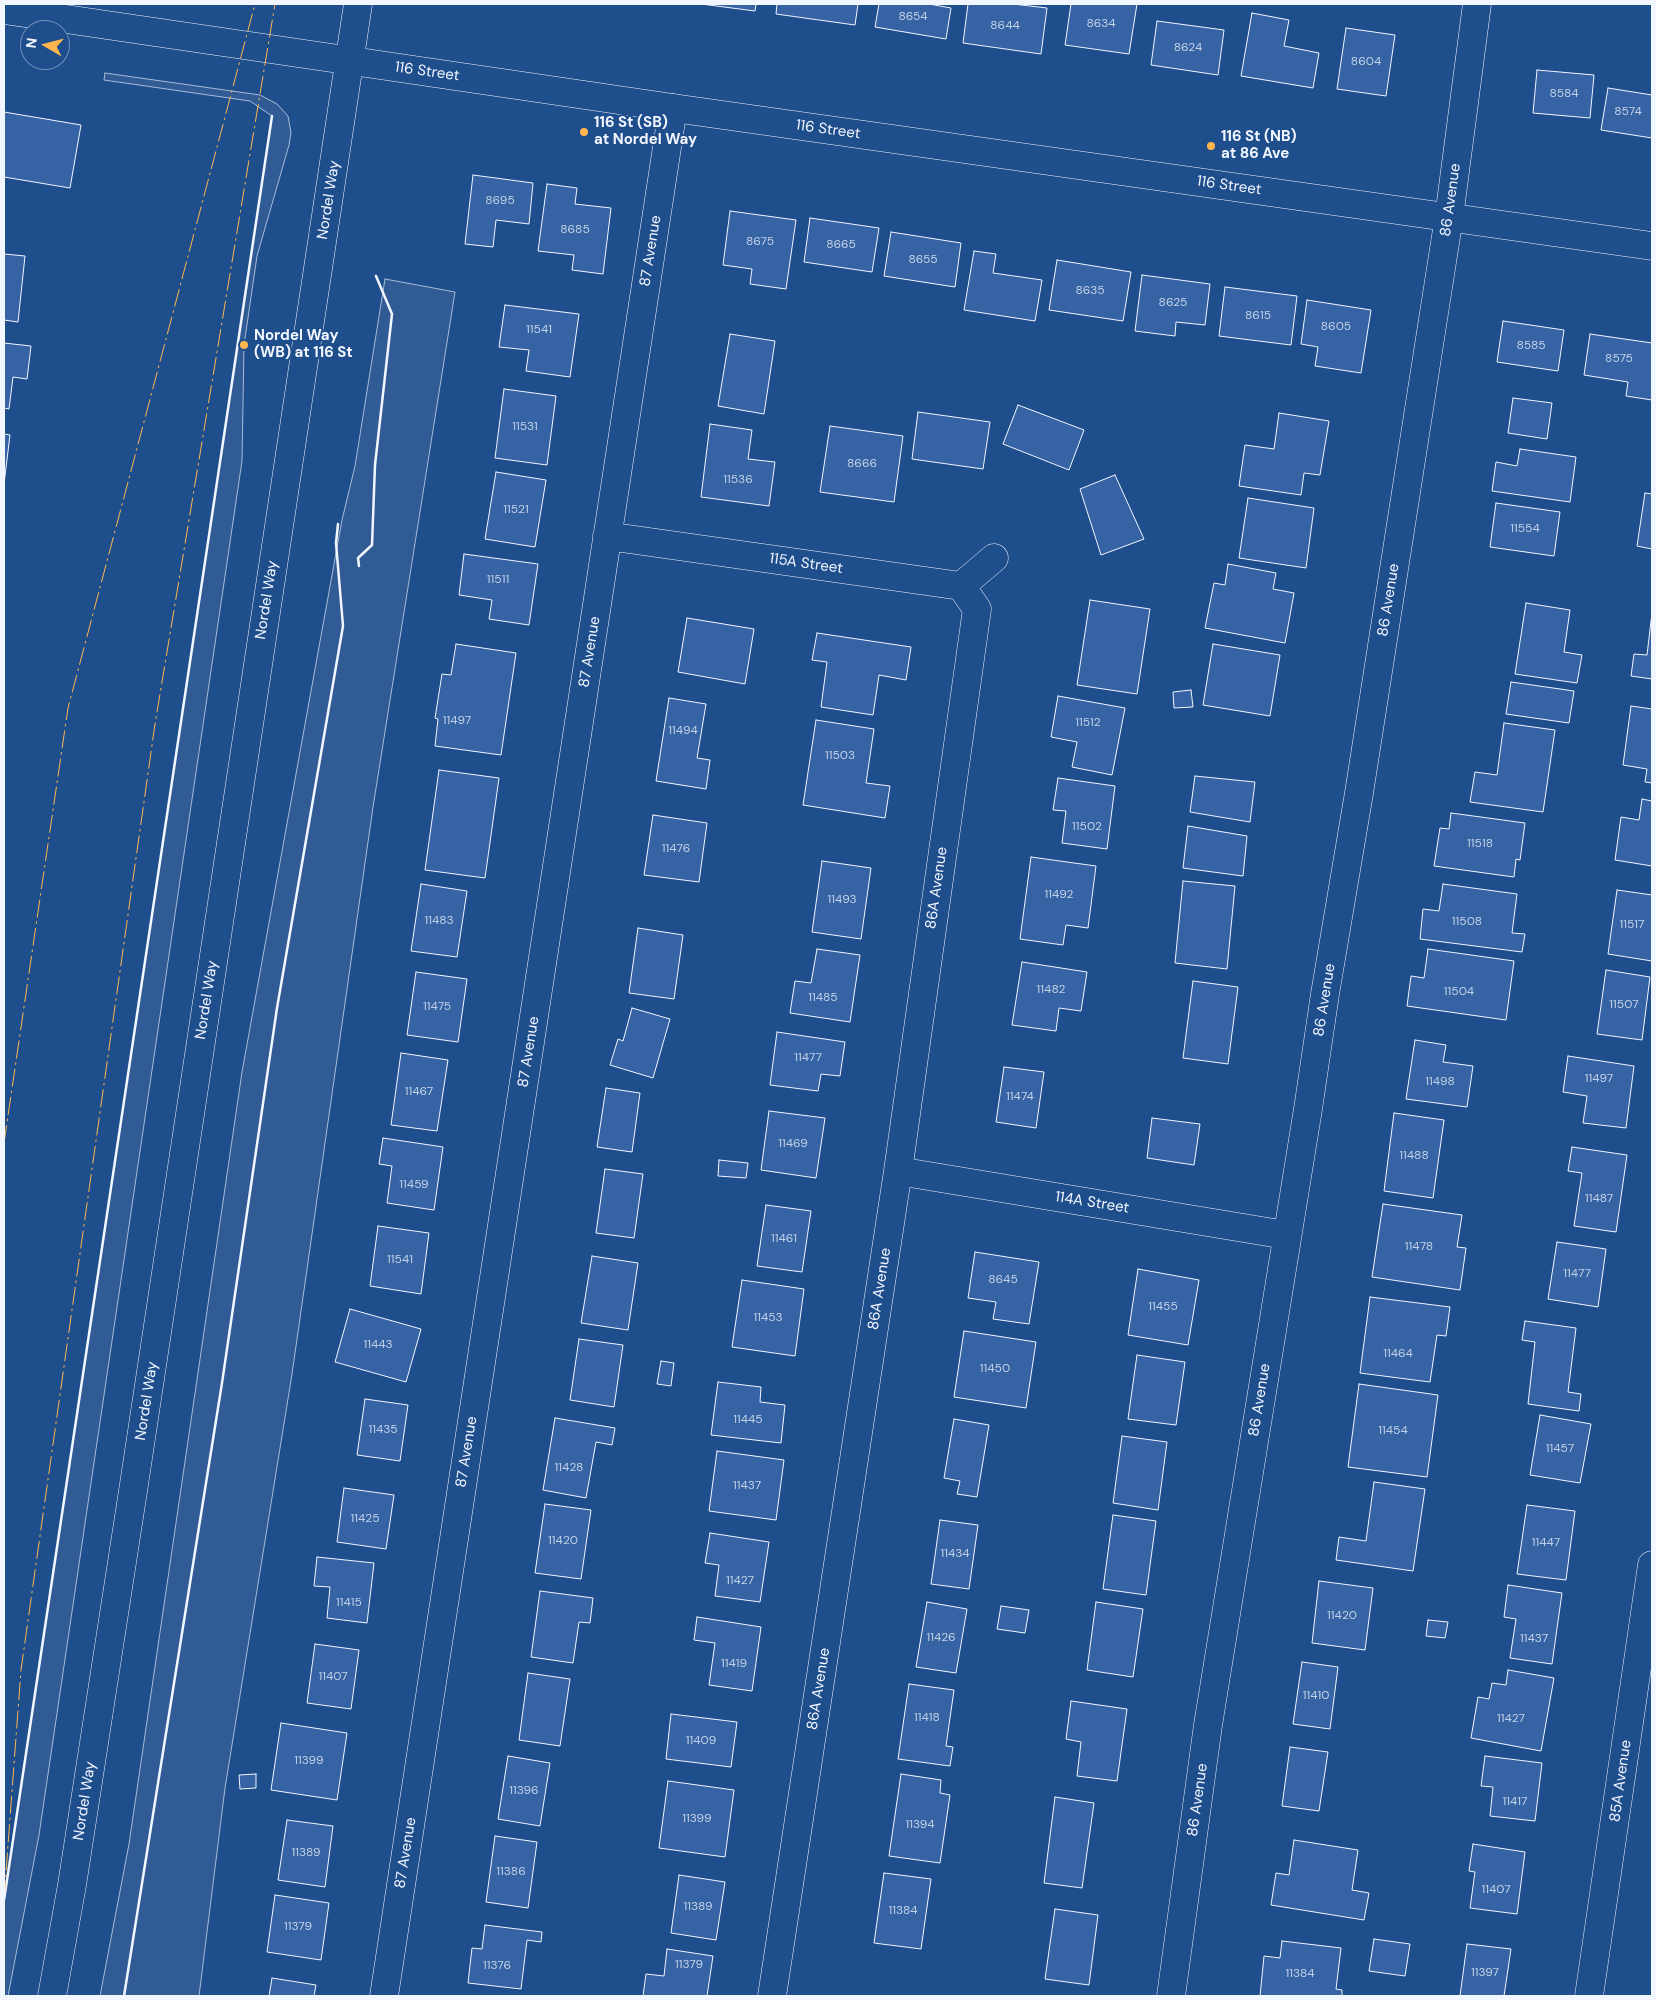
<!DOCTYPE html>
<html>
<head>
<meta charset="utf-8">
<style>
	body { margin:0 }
	#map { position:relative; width:1656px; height:2000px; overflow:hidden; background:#1f4e8c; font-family:"DM Sans",sans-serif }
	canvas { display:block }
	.frame { position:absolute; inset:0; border:5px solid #f2f6ff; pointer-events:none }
	.north { position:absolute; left:20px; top:20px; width:50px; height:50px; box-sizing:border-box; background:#1f4e8c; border:1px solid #7391ba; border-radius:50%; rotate:278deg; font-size:14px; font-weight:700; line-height:20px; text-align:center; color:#f2f6ff }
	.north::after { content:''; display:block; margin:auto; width:18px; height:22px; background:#ffb74d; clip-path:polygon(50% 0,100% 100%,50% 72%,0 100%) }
</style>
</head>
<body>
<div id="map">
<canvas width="1656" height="2000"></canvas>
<div class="frame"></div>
<div class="north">N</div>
</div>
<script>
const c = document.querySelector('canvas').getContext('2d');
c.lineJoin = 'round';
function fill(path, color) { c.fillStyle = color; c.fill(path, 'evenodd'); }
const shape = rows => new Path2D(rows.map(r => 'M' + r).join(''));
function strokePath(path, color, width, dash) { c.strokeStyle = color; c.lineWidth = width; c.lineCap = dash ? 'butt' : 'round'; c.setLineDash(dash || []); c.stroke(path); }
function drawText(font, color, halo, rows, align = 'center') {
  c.font = font + ' "DM Sans",sans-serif'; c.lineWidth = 4; c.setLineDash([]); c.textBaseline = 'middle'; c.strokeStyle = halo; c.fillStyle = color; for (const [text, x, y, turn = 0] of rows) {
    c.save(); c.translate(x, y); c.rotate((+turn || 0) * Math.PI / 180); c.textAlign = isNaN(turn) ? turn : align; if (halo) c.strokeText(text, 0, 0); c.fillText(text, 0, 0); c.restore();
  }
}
const green = shape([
	[105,73,260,95,277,104,288,116,291,133,289,145,257,256,244,345,242,461,39,1835,8,1996,4,1996,4,1900,272,116,250,101,104,80,105,73],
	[385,279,455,292,373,807,292,1374,225,1788,199,1996,100,1996,129,1844,242,1072,342,520,355,466,385,279]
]);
fill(green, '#305b95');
strokePath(green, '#a8bbd7', 1);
const building = shape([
	[701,4,756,4,755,11,701,4],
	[777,4,858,4,855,25,776,14,777,4],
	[879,4,929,4,951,8,946,39,875,27,879,4],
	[968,4,1013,4,1047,8,1041,54,963,43,968,4],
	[1071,4,1137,4,1129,54,1065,45,1071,4],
	[1252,13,1289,20,1284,46,1319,53,1313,88,1241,76,1252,13],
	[1157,21,1224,30,1218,75,1151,65,1157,21],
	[1346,28,1395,35,1386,96,1337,89,1346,28],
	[1537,70,1594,75,1590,118,1533,113,1537,70],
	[1608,88,1652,95,1652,138,1601,130,1608,88],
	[4,112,81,125,70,188,4,177,4,112],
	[473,175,533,183,529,224,496,220,493,247,465,244,473,175],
	[547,184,577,188,575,204,611,208,603,274,572,270,574,255,538,251,547,184],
	[730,211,796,220,786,289,750,284,752,269,723,265,730,211],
	[810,218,879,228,872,272,804,262,810,218],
	[891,232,961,243,955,287,884,276,891,232],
	[974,251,996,254,993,273,1042,280,1035,321,964,310,974,251],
	[4,254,25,256,18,322,4,320,4,254],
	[1057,260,1131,272,1123,321,1049,310,1057,260],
	[1142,275,1210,284,1205,325,1176,322,1175,336,1135,331,1142,275],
	[1225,287,1297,296,1291,345,1219,336,1225,287],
	[1307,300,1371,310,1361,373,1315,366,1318,347,1301,344,1307,300],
	[505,305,579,314,570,377,526,371,529,350,499,347,505,305],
	[1503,321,1564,330,1558,371,1497,362,1503,321],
	[730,334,775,341,764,414,718,406,730,334],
	[1590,334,1652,343,1652,400,1626,396,1628,382,1584,375,1590,334],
	[4,343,31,346,27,379,13,377,9,409,4,408,4,343],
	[504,389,556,396,547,465,495,458,504,389],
	[1513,398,1552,403,1547,439,1508,433,1513,398],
	[1018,405,1084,430,1069,470,1003,444,1018,405],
	[918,412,990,422,983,469,912,459,918,412],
	[1279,413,1329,421,1320,475,1304,473,1301,495,1239,486,1245,445,1274,449,1279,413],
	[710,424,752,430,748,459,775,462,769,506,701,497,710,424],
	[830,426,903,436,894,502,820,492,830,426],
	[4,434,10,435,4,484,4,434],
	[1520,449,1576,457,1570,502,1492,491,1496,462,1517,466,1520,449],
	[496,472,546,480,535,547,485,539,496,472],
	[1115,475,1144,539,1101,555,1080,489,1115,475],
	[1645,493,1652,494,1652,549,1637,546,1645,493],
	[1248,498,1314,508,1306,568,1239,558,1248,498],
	[1496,503,1560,512,1554,556,1490,547,1496,503],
	[464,554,538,564,529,625,489,619,492,600,459,595,464,554],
	[1228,564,1276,573,1273,589,1294,593,1285,643,1205,628,1214,583,1225,585,1228,564],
	[1090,600,1150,609,1137,694,1077,685,1090,600],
	[1526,603,1570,610,1564,652,1582,655,1577,683,1515,674,1526,603],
	[1652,613,1652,679,1631,676,1634,654,1647,655,1652,613],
	[687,618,754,629,745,684,678,672,687,618],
	[817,633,911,647,906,680,879,675,873,715,821,707,827,662,812,660,817,633],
	[456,644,516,653,501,755,435,746,438,719,435,718,442,674,451,675,456,644],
	[1213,644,1280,655,1270,716,1203,705,1213,644],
	[1511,682,1574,691,1569,723,1506,714,1511,682],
	[1191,690,1193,707,1174,708,1173,692,1191,690],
	[1058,696,1125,708,1112,775,1072,767,1077,742,1051,737,1058,696],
	[669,698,706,704,697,758,710,760,706,789,656,781,669,698],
	[1631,706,1652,709,1652,783,1645,782,1647,769,1623,765,1631,706],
	[816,720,874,729,866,783,890,786,885,818,803,805,816,720],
	[1504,723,1555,730,1543,812,1470,802,1475,772,1497,775,1504,723],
	[439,770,499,778,485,878,425,870,439,770],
	[1195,776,1255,782,1250,822,1190,812,1195,776],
	[1058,778,1115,786,1107,849,1062,843,1066,811,1053,810,1058,778],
	[1642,799,1652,801,1652,866,1615,860,1621,817,1639,820,1642,799],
	[1451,813,1525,823,1520,860,1516,859,1514,877,1434,866,1440,828,1449,829,1451,813],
	[653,815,707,823,699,882,644,875,653,815],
	[1188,826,1247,836,1243,876,1183,868,1188,826],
	[1031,857,1096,866,1088,928,1066,925,1063,945,1020,939,1031,857],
	[822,861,871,868,861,939,812,932,822,861],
	[1183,881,1235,886,1227,969,1175,963,1183,881],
	[421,884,467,891,457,957,411,951,421,884],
	[1443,884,1517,894,1512,933,1525,934,1522,952,1420,939,1423,909,1439,911,1443,884],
	[1617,890,1652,895,1652,961,1608,954,1617,890],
	[638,928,683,935,674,999,629,993,638,928],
	[817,949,860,955,850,1022,790,1013,795,981,811,983,817,949],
	[1428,949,1514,961,1506,1020,1407,1006,1411,976,1424,978,1428,949],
	[1022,962,1087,972,1081,1011,1059,1008,1056,1031,1012,1025,1022,962],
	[1606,970,1650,977,1642,1040,1597,1034,1606,970],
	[416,972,467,979,458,1042,407,1035,416,972],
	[1193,981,1238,987,1228,1064,1183,1058,1193,981],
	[632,1008,670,1019,653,1078,610,1065,618,1039,623,1041,632,1008],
	[777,1032,845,1042,840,1076,821,1074,818,1091,770,1085,777,1032],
	[1415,1040,1446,1045,1443,1062,1473,1066,1467,1107,1406,1099,1415,1040],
	[401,1053,448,1060,437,1131,391,1125,401,1053],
	[1568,1056,1634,1066,1626,1128,1583,1123,1587,1096,1563,1092,1568,1056],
	[1004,1067,1044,1072,1036,1128,996,1122,1004,1067],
	[606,1088,640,1093,632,1152,597,1147,606,1088],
	[769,1111,825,1118,816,1178,761,1170,769,1111],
	[1394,1113,1444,1120,1433,1198,1384,1191,1394,1113],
	[1152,1118,1200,1124,1194,1165,1147,1158,1152,1118],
	[383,1138,443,1147,434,1210,387,1203,392,1166,379,1164,383,1138],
	[1572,1147,1627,1155,1616,1232,1574,1226,1582,1173,1568,1171,1572,1147],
	[719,1160,748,1163,746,1178,718,1176,719,1160],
	[605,1169,643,1174,634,1238,596,1233,605,1169],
	[1383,1204,1462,1215,1457,1247,1466,1248,1460,1290,1372,1277,1383,1204],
	[766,1205,811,1211,802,1272,757,1266,766,1205],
	[378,1226,429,1233,421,1294,370,1286,378,1226],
	[1557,1242,1606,1249,1598,1307,1548,1299,1557,1242],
	[975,1252,1039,1262,1029,1324,993,1319,996,1302,968,1298,975,1252],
	[592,1256,638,1263,628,1330,581,1323,592,1256],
	[1138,1269,1199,1280,1188,1345,1128,1335,1138,1269],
	[742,1280,804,1289,795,1356,732,1347,742,1280],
	[1370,1297,1450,1307,1446,1336,1437,1335,1430,1382,1360,1373,1370,1297],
	[350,1309,421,1329,406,1382,335,1362,350,1309],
	[1525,1321,1576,1328,1568,1392,1581,1394,1579,1411,1528,1404,1535,1342,1522,1340,1525,1321],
	[964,1331,1036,1342,1026,1408,954,1397,964,1331],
	[579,1339,623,1345,614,1407,570,1400,579,1339],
	[1137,1355,1185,1362,1176,1425,1128,1419,1137,1355],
	[661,1361,674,1363,671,1386,657,1384,661,1361],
	[718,1382,761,1387,760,1402,785,1405,781,1443,711,1435,718,1382],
	[1359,1384,1438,1395,1427,1477,1348,1467,1359,1384],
	[365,1399,408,1405,400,1461,357,1455,365,1399],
	[1540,1415,1591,1424,1580,1483,1530,1475,1540,1415],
	[555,1418,615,1428,612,1445,596,1442,586,1498,543,1490,555,1418],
	[954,1419,989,1425,977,1497,957,1494,960,1481,944,1478,954,1419],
	[1122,1436,1167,1442,1158,1510,1113,1503,1122,1436],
	[717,1451,784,1460,776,1520,709,1511,717,1451],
	[1374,1482,1425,1489,1413,1571,1336,1560,1339,1537,1366,1541,1374,1482],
	[344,1488,394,1495,386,1549,337,1542,344,1488],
	[545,1504,591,1510,581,1579,535,1573,545,1504],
	[1527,1505,1575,1511,1566,1580,1517,1574,1527,1505],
	[1113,1515,1156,1521,1146,1595,1103,1589,1113,1515],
	[940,1520,978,1525,969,1589,931,1584,940,1520],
	[710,1533,769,1542,760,1602,715,1596,719,1565,705,1563,710,1533],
	[317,1557,374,1563,367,1623,327,1618,330,1587,314,1586,317,1557],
	[1319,1581,1373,1588,1365,1650,1312,1643,1319,1581],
	[1508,1585,1562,1593,1552,1664,1510,1658,1516,1619,1504,1617,1508,1585],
	[540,1591,593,1598,590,1623,579,1622,573,1663,531,1657,540,1591],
	[927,1602,967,1609,956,1673,916,1667,927,1602],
	[1096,1602,1143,1609,1133,1677,1087,1670,1096,1602],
	[1001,1606,1029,1610,1025,1633,997,1629,1001,1606],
	[697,1617,761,1627,752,1691,709,1685,715,1643,694,1640,697,1617],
	[1428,1620,1448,1622,1445,1638,1426,1636,1428,1620],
	[315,1644,359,1650,351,1709,307,1703,315,1644],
	[1302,1662,1338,1667,1330,1729,1293,1724,1302,1662],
	[1508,1670,1554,1678,1541,1751,1471,1738,1478,1697,1489,1699,1492,1683,1506,1685,1508,1670],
	[528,1673,570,1679,560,1746,519,1740,528,1673],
	[909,1684,954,1690,946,1746,953,1747,950,1766,898,1759,909,1684],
	[1071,1701,1127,1709,1117,1781,1077,1776,1081,1742,1066,1739,1071,1701],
	[671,1714,737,1722,731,1767,666,1759,671,1714],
	[281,1723,347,1733,337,1800,271,1790,281,1723],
	[1290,1747,1328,1752,1319,1811,1282,1806,1290,1747],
	[508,1756,550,1763,540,1826,498,1819,508,1756],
	[1485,1756,1542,1763,1535,1821,1490,1816,1493,1787,1481,1786,1485,1756],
	[256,1774,256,1788,240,1789,239,1775,256,1774],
	[901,1774,941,1780,940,1793,950,1795,940,1863,889,1856,901,1774],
	[668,1781,734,1790,725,1857,659,1848,668,1781],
	[1055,1797,1094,1803,1082,1888,1044,1883,1055,1797],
	[287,1820,333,1826,325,1887,278,1880,287,1820],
	[495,1836,537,1842,528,1908,486,1902,495,1836],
	[1294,1840,1358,1850,1352,1890,1369,1893,1364,1920,1271,1905,1276,1873,1289,1875,1294,1840],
	[1473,1844,1525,1852,1517,1914,1470,1908,1475,1872,1469,1871,1473,1844],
	[884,1873,931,1879,921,1949,874,1943,884,1873],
	[679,1875,725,1882,716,1940,671,1933,679,1875],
	[275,1895,329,1903,321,1960,267,1952,275,1895],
	[1055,1909,1098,1915,1089,1985,1045,1979,1055,1909],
	[485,1925,542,1932,541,1942,527,1940,521,1989,468,1983,472,1948,482,1949,485,1925],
	[1374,1939,1410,1944,1405,1976,1369,1971,1374,1939],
	[1282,1941,1341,1948,1336,1989,1342,1990,1342,1996,1260,1996,1264,1956,1280,1958,1282,1941],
	[1467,1944,1511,1949,1504,1996,1460,1996,1467,1944],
	[667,1949,713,1956,707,1996,643,1996,646,1974,664,1976,667,1949],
	[272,1978,316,1985,314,1996,269,1996,272,1978]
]);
fill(building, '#3563a3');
strokePath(building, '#f2f6ff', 1);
const minor = shape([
	[607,536,961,586,994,558],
	[898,1171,1286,1235],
	[384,1996,673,108],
	[772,1996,898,1171,977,609,961,586],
	[1171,1996,1208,1725,1308,1109,1325,994,1359,793,1449,217,1477,4],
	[1589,1996,1652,1565]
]);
const tertiary = shape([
	[4,10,673,108,1652,246]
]);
const secondary = shape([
	[52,1996,72,1885,133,1491,358,4]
]);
strokePath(minor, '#f2f6ff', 29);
strokePath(tertiary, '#f2f6ff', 29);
strokePath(secondary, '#f2f6ff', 29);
strokePath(minor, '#1f4e8c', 28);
strokePath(tertiary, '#1f4e8c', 28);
strokePath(secondary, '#1f4e8c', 28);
strokePath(shape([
	[359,566,358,558,372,545,375,465,392,314,376,276],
	[4,1900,272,116],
	[124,1996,222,1383,277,1008,343,626,336,543,338,524]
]), '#f2f6ff', 2.5);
strokePath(shape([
	[4,1143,68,708,255,4],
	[4,1899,21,1670,155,724,275,4]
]), '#ffb74d', 1, [18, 4, 2.5, 4]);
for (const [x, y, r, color] of [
	[584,132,5,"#ffb74d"],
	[1211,146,5,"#ffb74d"],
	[244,345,5,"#ffb74d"]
]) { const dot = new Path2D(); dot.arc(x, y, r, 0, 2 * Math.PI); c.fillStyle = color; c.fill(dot); strokePath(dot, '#1f4e8c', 2); }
drawText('12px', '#c3d1e8', null, [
	["8654",913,17],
	["8634",1101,24],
	["8644",1005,26],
	["8624",1188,48],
	["8604",1366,62],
	["8584",1564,94],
	["8574",1628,112],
	["8695",500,201],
	["8685",575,230],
	["8675",760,242],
	["8665",841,245],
	["8655",923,260],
	["8635",1090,291],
	["8625",1173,303],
	["8615",1258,316],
	["8605",1336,327],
	["11541",539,330],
	["8585",1531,346],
	["8575",1619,359],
	["11531",525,427],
	["8666",862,464],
	["11536",738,480],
	["11521",516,510],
	["11554",1525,529],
	["11511",498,580],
	["11497",457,721],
	["11512",1088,723],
	["11494",683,731],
	["11503",840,756],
	["11502",1087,827],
	["11518",1480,844],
	["11476",676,849],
	["11492",1059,895],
	["11493",842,900],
	["11483",439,921],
	["11508",1467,922],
	["11517",1632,925],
	["11482",1051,990],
	["11504",1459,992],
	["11485",823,998],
	["11507",1624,1005],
	["11475",437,1007],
	["11477",808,1058],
	["11497",1599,1079],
	["11498",1440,1082],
	["11467",419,1092],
	["11474",1020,1097],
	["11469",793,1144],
	["11488",1414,1156],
	["11459",414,1185],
	["11487",1599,1199],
	["11461",784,1239],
	["11478",1419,1247],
	["11541",400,1260],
	["11477",1577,1274],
	["8645",1003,1280],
	["11455",1163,1307],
	["11453",768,1318],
	["11443",378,1345],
	["11464",1398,1354],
	["11450",995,1369],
	["11445",748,1420],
	["11435",383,1430],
	["11454",1393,1431],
	["11457",1560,1449],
	["11428",569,1468],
	["11437",747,1486],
	["11425",365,1519],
	["11420",563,1541],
	["11447",1546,1543],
	["11434",955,1554],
	["11427",740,1581],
	["11415",349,1603],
	["11420",1342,1616],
	["11426",941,1638],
	["11437",1534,1639],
	["11419",734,1664],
	["11407",333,1677],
	["11410",1316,1696],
	["11418",927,1718],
	["11427",1511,1719],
	["11409",701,1741],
	["11399",309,1761],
	["11396",524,1791],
	["11417",1515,1802],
	["11399",697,1819],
	["11394",920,1825],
	["11389",306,1853],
	["11386",511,1872],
	["11407",1496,1890],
	["11389",698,1907],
	["11384",903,1911],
	["11379",298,1927],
	["11379",689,1965],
	["11376",497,1966],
	["11397",1485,1973],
	["11384",1300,1974]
]);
drawText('15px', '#f2f6ff', '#1f4e8c', [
	["116 Street",427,72,8],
	["116 Street",828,130,8],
	["116 Street",1229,186,8],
	["Nordel Way",329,200,-81],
	["86 Avenue",1451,200,-82],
	["87 Avenue",651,251,-81],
	["115A Street",806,564,8],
	["Nordel Way",267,600,-81],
	["86 Avenue",1389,600,-81],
	["87 Avenue",590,652,-81],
	["86A Avenue",937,888,-82],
	["Nordel Way",207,1000,-81],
	["86 Avenue",1325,1000,-81],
	["87 Avenue",529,1052,-81],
	["114A Street",1092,1203,9],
	["86A Avenue",880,1289,-81],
	["86 Avenue",1260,1400,-81],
	["Nordel Way",147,1401,-81],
	["87 Avenue",467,1452,-81],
	["86A Avenue",819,1689,-81],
	["85A Avenue",1621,1781,-82],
	["86 Avenue",1198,1800,-82],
	["Nordel Way",85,1801,-81],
	["87 Avenue",406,1853,-81]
]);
drawText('bold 15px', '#f2f6ff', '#1f4e8c', [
	["116 St (SB)",594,123],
	["at Nordel Way",594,140],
	["116 St (NB)",1221,137],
	["at 86 Ave",1221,154],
	["Nordel Way",254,336],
	["(WB) at 116 St",254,353]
], 'left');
</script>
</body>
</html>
